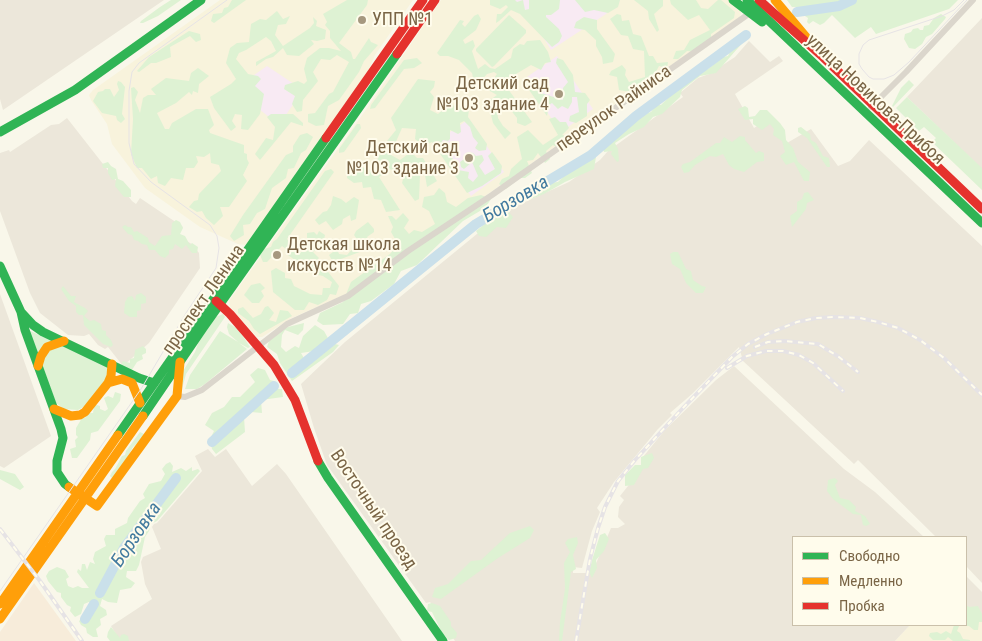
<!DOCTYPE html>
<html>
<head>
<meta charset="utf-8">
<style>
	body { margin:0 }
	#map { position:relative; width:982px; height:641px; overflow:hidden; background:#f9f7ea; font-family:"Roboto Condensed",sans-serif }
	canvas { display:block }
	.legend { position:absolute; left:792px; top:536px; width:175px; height:90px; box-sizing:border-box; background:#fffcec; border:1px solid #cac0aa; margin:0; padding:6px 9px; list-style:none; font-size:15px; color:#7a6546 }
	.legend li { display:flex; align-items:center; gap:10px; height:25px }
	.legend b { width:25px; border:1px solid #cac0aa }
</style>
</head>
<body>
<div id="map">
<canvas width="982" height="641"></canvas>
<ul class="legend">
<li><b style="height:6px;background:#30b455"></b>Свободно</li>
<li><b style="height:6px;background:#ff9f0a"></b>Медленно</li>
<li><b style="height:6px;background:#e5322d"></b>Пробка</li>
</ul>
</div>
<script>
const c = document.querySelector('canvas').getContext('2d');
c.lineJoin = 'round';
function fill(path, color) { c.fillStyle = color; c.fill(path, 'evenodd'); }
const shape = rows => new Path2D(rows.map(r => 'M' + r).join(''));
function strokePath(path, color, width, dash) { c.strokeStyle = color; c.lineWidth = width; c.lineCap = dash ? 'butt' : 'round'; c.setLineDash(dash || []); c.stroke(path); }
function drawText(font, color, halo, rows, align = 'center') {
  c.font = font + ' "Roboto Condensed",sans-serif'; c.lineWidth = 4; c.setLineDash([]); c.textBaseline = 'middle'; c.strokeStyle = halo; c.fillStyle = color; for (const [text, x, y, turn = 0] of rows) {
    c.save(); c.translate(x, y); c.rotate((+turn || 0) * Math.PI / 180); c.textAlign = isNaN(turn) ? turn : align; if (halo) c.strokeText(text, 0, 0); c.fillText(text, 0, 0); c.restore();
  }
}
fill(shape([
	[220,0,413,0,375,55,368,71,246,245,238,244,200,227,145,188,112,144,107,124,91,100,89,95,93,90],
	[441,0,728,0,741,12,740,17,344,295,292,318,262,337,257,337,230,307,229,301,365,111],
	[982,615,982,641,895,641,910,625,966,625]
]), '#f8f3dc');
fill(shape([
	[34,583,76,641,0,641,0,632]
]), '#f7ecda');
fill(shape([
	[0,0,164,0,3,110,0,99],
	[982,18,982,169,907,97],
	[749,41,770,62,779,56,783,61,735,94,754,128,769,118,787,143,811,129,838,166,850,161,869,140,982,246,982,583,966,566,966,537,936,537,858,460,854,464,743,361,739,347,692,394,670,413,672,415,658,429,614,482,597,508,600,512,592,531,582,568,573,567,573,573,592,573,611,528,618,528,625,524,618,517,619,507,624,500,620,496,648,461,643,457,664,431,716,380,734,366,844,469,875,492,924,537,793,537,793,625,910,625,895,641,455,641,430,602,426,603,327,465,314,428,301,384,345,342,505,211,569,182,600,160,608,151,683,97,680,93,698,78,709,74,735,57],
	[67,118,132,201,136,204,140,198,183,227,178,235,193,245,199,253,200,268,149,343,123,366,108,347,105,349,98,345,89,334,84,336,68,335,40,313,30,293,0,211,0,153,9,150,10,152,51,125,59,124],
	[0,294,51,436,4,468,0,466],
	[208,449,215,457,226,449,252,486,277,464,286,474,402,641,120,641,111,626,152,599,145,584,141,562,143,557,161,549,152,527,154,524,157,523,202,471,195,456],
	[966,576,982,592,982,615,966,610]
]), '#ece7da');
fill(shape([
	[507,0,620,0,606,14,551,50,530,16],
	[557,56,593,109,561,132,524,79],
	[267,66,303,90,279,125,234,89],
	[469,119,504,172,471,196,434,143]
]), '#f8eaf3');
fill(shape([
	[171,0,181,0,158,16,143,23,140,23,141,21,160,7],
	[232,0,246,0,214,23,211,21,213,14,222,13,224,8,228,7],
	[347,0,368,0,367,5,339,43,351,52,353,59,355,59,369,38,371,42,378,45,364,61,359,72,339,100,328,106,324,125,316,126,308,122,308,114,315,113,329,94,333,92,349,62,337,55,330,60,321,59,313,72,318,81,303,100,302,111,297,112,292,104,295,96,284,89,285,85,298,81,304,84,307,81,304,69,307,58,320,48,329,48,341,51,330,38,330,31,325,25,327,22,323,14],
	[490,0,515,0,517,2,523,0,525,10,529,9,529,0,560,0,559,9,551,15,546,15,546,17,559,29,562,36,559,42,552,47,520,14,511,10,499,21,496,23,497,14,501,14,508,7,506,5,500,9,490,5],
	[575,0,620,0,618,7,608,13,594,10,585,12],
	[634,0,663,0,663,6,654,14,659,30,657,32,649,19,648,11],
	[670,0,696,0,701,8,708,9,718,0,721,0,735,12,734,18,711,34,711,43,699,52,687,51,678,59,673,59,676,51,684,50,690,40,710,30,699,15,688,20,671,4],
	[787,0,958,0,949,9,876,34,871,27,855,38,832,15,824,23,820,25,813,21,809,24,807,22,808,18,799,12,799,7,792,7],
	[277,11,283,19,290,16,286,24,278,25,275,35,283,46,310,28,314,23,313,17,317,21,316,26,326,30,325,39,317,41,311,40,314,44,299,56,287,55,283,48,273,57,266,59,256,66,256,62,276,51,271,41,266,37,246,50,239,53,236,59,248,74,258,76,261,79,255,86,264,94,260,114,248,130,241,129,242,115,235,114,232,121,236,127,231,131,214,108,210,97,231,84,236,79,226,63,230,48,237,43,249,42,251,24,260,19,266,20],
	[478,14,481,19,476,30,463,40,465,44,473,40,475,46,472,51,478,69,485,64,490,68,495,69,511,58,513,49,520,44,524,45,527,41,540,40,548,52,551,62,545,63,541,70,531,65,516,74,508,89,532,122,525,126,517,123,517,118,506,104,497,110,498,118,503,126,511,133,505,139,493,123,489,107,490,100,497,95,490,91,487,88,497,74,494,72,487,74,479,83,473,78,472,73,459,60,448,56,440,56,437,53,460,20,464,21,462,24,465,27,474,16],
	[617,14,621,15,622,21,629,20,633,34,641,36,649,56,653,56,657,63,668,62,667,68,659,66,652,79,630,92,619,90,617,77,609,75,611,71,622,65,626,70,625,75,629,82,645,77,644,51,633,49,628,36,621,35,610,19],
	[941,14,946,17,945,19,932,34,926,37,922,44,915,49,909,48,904,39,905,34,911,32,913,29,918,28,920,30,923,30,924,26,929,25,934,18],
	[509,15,526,30,526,33,494,66,492,67,476,51,476,49],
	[584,17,597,20,597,29,615,54,613,62,603,64,602,57,596,46,596,40,585,30,574,28,576,22],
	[189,31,200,34,201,40,196,42,190,36,170,47,171,57,156,63,151,63,139,72,137,71,149,57],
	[742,34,745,40,716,73,700,76,682,90,680,97,662,114,653,117,644,127,629,134,615,143,618,149,619,161,617,162,611,154,612,151,604,152,603,148,644,114,651,112,656,105,661,105,698,68,708,69,723,57,728,56,735,40],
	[417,58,422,63,414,68,404,69,375,108,370,109,371,105,404,60],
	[557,58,563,60,573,75,575,92,585,93,590,100,587,104,587,116,576,123,569,121,570,116,579,112,577,97,572,97,572,102,568,109,562,106,558,109,552,103,549,105,547,116,525,84,528,79,535,82,541,93,563,100,563,88,568,82,556,63],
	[198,68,209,76,199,84,198,93,193,91,192,95,189,92,176,103,157,113,165,129,169,129,172,123,196,109,208,109,214,125,209,130,210,133,244,145,244,153,247,154,247,159,249,163,243,175,247,181,229,207,220,207,223,216,214,225,206,218,202,211,197,212,189,207,194,201,198,200,199,194,221,171,219,165,211,163,210,153,204,157,196,156,198,162,194,168,186,168,183,180,171,178,165,186,158,183,157,176,151,179,142,168,137,168,131,154,133,119,131,88,134,87,138,92,135,100,140,113,143,98,148,95,156,95,151,89,166,78,189,81,191,73],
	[418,79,435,81,434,87,430,92,434,97,430,110,438,114,446,107,463,104,466,108,469,109,468,117,487,144,486,150,479,151,475,148,478,143,473,137,470,127,464,121,460,123,461,132,458,134,450,130,450,139,448,141,443,140,441,143,450,153,458,170,469,172,468,178,473,182,478,176,472,162,464,169,461,167,460,162,467,157,468,152,473,153,476,156,482,155,484,160,479,166,485,175,495,169,488,156,492,152,502,166,501,173,482,186,467,193,432,142,423,146,415,139,416,129,402,128,394,146,388,146,387,141,396,130,391,118],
	[909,80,914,85,893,107,892,106,901,88],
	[118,81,121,82,125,87,122,114,125,119,121,123,117,120,116,116,102,113,93,101,98,92,103,91,105,89,110,89,114,97,119,90,117,84],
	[907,97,982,168,982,190,932,142,936,138,924,127,919,131,896,108],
	[745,106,748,108,749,117,755,116,760,110,767,110,780,123,785,130,786,140,793,148,798,162,810,172,809,181,804,181,794,162,786,165,780,156,785,152,782,141,773,135,774,129,770,124,762,130,753,124,753,119,745,120,738,109],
	[271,114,293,114,303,123,303,126,291,122,260,160,255,154,266,138,273,140,275,127,267,117],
	[555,117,560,122,566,122,569,128,562,135,568,136,575,142,563,151,553,145,546,151,550,159,545,163,538,153,533,160,527,161,532,173,525,178,520,178,506,189,499,184,502,179,509,176,511,169,522,159,517,137,528,130,543,145,558,135,549,119],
	[357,124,360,124,361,128,344,152,339,153,339,149],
	[801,127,810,134,811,140,816,143,823,156,829,158,830,167,827,167,807,138,798,132,798,128],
	[307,133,313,137,306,150,301,153,294,168,288,169,286,178,272,188,265,209,257,213,250,224,243,225,244,235,234,241,230,236,243,215,286,155,293,152,293,146,300,135],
	[740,136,745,137,745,140,756,153,759,151,764,153,764,161,757,162,744,172,734,169,729,165,723,154,716,157,710,156,695,165,689,172,684,173,681,167,683,164,690,162,716,143,720,143,724,137,732,142],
	[382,150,400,160,411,152,417,158,423,158,437,181,427,187,425,175,420,176,419,199,415,201,402,183,403,179,391,169,379,177,400,210,386,212,381,200,374,199,371,187,363,188,362,182,354,183,347,178,349,164,372,170],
	[596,157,594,169,565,182,544,194,506,209,513,217,506,228,497,227,486,237,479,236,476,231,496,215,501,204,514,199,523,200,530,190,544,188,548,183,558,182,566,174,584,164,588,158],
	[108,162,111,166,116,169,118,179,123,181,131,190,131,197,124,197,115,186,116,179,112,180,108,173,108,168,103,168,102,164],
	[331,169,334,172,287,239,300,253,307,247,307,233,314,232,317,235,319,231,325,235,324,240,317,242,319,246,313,252,319,258,314,263,316,270,325,268,339,286,336,295,330,294,327,300,318,305,309,302,304,310,295,310,273,292,271,271,276,268,285,273,285,278,291,279,294,286,310,294,322,295,323,288,330,288,332,282,323,276,314,274,288,255,290,252,282,246,267,262,263,262,260,255,264,249,271,247,273,242,277,239,325,171],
	[439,188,445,193,447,202,456,207,468,198,481,195,491,199,485,208,463,221,417,265,401,271,394,284,371,301,361,304,358,313,350,314,343,324,323,325,317,321,320,313,343,302,351,282,390,254,398,244,391,232,393,227,388,216,392,216,396,220,403,213,409,220,404,228,409,234,414,230,422,232,435,224,429,211,422,207,424,197,434,195],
	[808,192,814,200,807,203,806,209,792,227,790,216,797,211,797,202,802,199,804,193],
	[333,196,341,199,346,203,354,197,359,200,356,219,351,221,350,215,343,219,342,224,333,230,326,221,319,225,315,220,323,212,327,211,331,205],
	[176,220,180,222,183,228,180,234,185,236,190,245,192,243,198,247,197,253,192,253,186,245,182,249,175,244,173,249,169,250,169,254,165,258,160,256,155,250,149,250,147,245,142,244,138,241,134,240,132,235,128,234,122,227,125,225,128,227,131,227,134,232,137,231,148,238,149,242,155,246,162,236,171,235,172,223],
	[368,222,374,229,374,232,367,237,370,243,365,250,333,262,329,255,337,249,339,254,347,255,359,242,354,235,356,231],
	[673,252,678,252,686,269,691,271,693,280,702,286,706,287,703,293,696,293,686,283,680,269,672,264,670,254],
	[260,283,265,288,261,291,264,296,259,303,252,303,244,295,251,285],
	[63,286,71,296,76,296,74,302,85,308,88,311,84,316,90,321,94,320,101,324,102,330,106,331,106,335,111,340,113,345,111,347,103,344,84,325,83,315,79,315,76,312,76,306,69,301,61,289],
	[141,293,146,297,146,303,141,304,141,310,137,311,137,317,130,317,124,313,125,302,128,297,132,296,135,301,136,295],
	[268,306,274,313,269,320,276,322,280,310,288,311,292,316,260,334,254,329,249,321,238,313,238,309,243,307,253,318,261,314,265,307],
	[223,314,225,317,186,374,182,389,183,371,195,352,199,341,216,317],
	[228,323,238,329,250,347,248,348,239,343,247,349,205,384,197,389,185,389,190,375,220,331,238,342,229,334,227,327],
	[304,323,303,330,298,335,285,330,282,335,281,347,286,352,295,346,299,348,303,336,315,325,324,331,329,340,314,351,301,353,308,365,335,344,339,345,333,352,292,381,280,363,277,354,267,347,269,341,284,328],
	[28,330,53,341,38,356],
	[58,344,107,366,108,369,107,379,85,406,78,410,64,409,56,403,42,365,45,353],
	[143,346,146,349,146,353,142,355,143,359,137,362,132,370,128,370,121,366,123,361,130,363,130,359,134,358,135,350],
	[258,368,265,370,270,380,274,381,277,389,282,389,283,397,261,400,262,413,251,412,244,417,245,432,216,454,212,449,210,439,214,431,205,425,212,413,224,407,232,397,240,397,255,382,250,375],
	[115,392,121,394,120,401,98,431,91,433,90,440,77,458,72,458,70,449,76,447,75,440,78,437,76,435,76,428,82,418,85,418,88,413,93,413,94,406,97,405,100,406,100,409,105,411,108,409,104,398,108,396,113,398],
	[140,432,144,434,143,438,133,447,118,475,112,478,110,476,112,472,115,469,122,456,125,455,126,451],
	[652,453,654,458,648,468,643,469,634,485,625,486,625,475,635,465,641,465,641,457],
	[170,462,173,466,172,472,181,468,186,471,192,467,192,471,198,469,200,471,157,521,151,524,149,531,145,537,139,565,136,571,127,571,126,577,135,583,131,588,120,590,117,603,108,602,102,599,100,606,106,610,107,615,100,619,101,625,96,629,98,637,93,637,87,633,86,628,81,625,79,621,86,615,92,615,92,610,95,607,89,602,84,604,81,614,75,617,70,611,71,607,67,605,61,597,61,593,57,592,48,581,46,576,49,571,57,567,65,570,69,577,66,579,68,586,73,588,78,586,82,588,89,588,77,572,78,569,81,571,82,564,85,564,87,570,90,562,95,564,93,559,95,552,106,546,104,539,106,535,115,535,115,529,127,523,128,518,140,501,145,498,143,494,149,484,161,481,165,474,162,469,166,464],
	[0,470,15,474,24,487,20,490,0,479],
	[835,478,838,481,835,485,840,498,849,500,856,507,855,511,865,516,870,524,866,526,863,525,861,515,853,514,833,499,827,491,828,480],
	[530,526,534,530,530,538,498,558,441,599,432,597,435,588,448,584,471,561,481,560,510,533],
	[605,533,609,539,604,551,596,560,597,568,592,578,589,572,592,560,600,535],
	[577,537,578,543,573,555,576,569,571,572,562,641,559,641,560,622,565,589,564,563,570,552,565,543,568,539],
	[432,603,440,606,451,622,451,626,457,633,456,638,449,640,442,633,432,612,427,611,428,604],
	[966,605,969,607,978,606,982,614,982,622,979,622,978,630,974,630,969,626,959,626,957,631,960,633,963,639,970,640,970,641,953,641,948,637,945,640,933,640,929,636,930,633,937,632,941,634,946,631,951,634,954,625,966,625],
	[111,627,120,638,121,635,124,634,128,636,129,641,110,641,107,637,108,632]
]), '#def2d3');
strokePath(shape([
	[797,12,839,6,852,0],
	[292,373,476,224,591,155,636,116,746,35],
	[212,442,274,386],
	[100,593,124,548,176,478],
	[85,619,94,604]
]), '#cae0ea', 10);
strokePath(shape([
	[871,107,906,72,973,0],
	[177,396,185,397,202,390,287,324,348,296,408,251,492,195,750,13]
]), '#dbd6cc', 6);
strokePath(shape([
	[733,0,762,22],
	[747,0,982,223],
	[0,132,75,90,201,0],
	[0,266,21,312,25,330,61,429,63,438,57,461,57,472,65,484,69,487],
	[21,312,33,325,43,332,139,378,154,383],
	[143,416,203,328,397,54],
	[118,435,326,138],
	[318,461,328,478,443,641]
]), '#30b455', 9);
strokePath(shape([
	[775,0,806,37],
	[38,366,41,356,47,347,64,341],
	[108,383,122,379,132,383,140,403],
	[54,409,71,416,80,415,85,412,108,383,111,376,112,364],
	[69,487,97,506,177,396,180,362],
	[0,604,118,435],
	[0,619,143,416]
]), '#ff9f0a', 9);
strokePath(shape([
	[759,0,823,57,982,209],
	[397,54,435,0],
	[326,138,423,0],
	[216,301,230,314,274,365,295,400,318,461]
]), '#e5322d', 9);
strokePath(shape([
	[964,0,954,10,942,16,869,40,863,45,859,54,859,64,862,69,869,77,873,79,884,79,894,75,909,62,967,0],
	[0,591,141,389,186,313,216,268,219,248,217,236,210,225,151,182,134,164,129,143,129,91,132,72,139,63,227,0]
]), '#e6e3e5', 1);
const rail = shape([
	[755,347,768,342,784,341,818,344,839,357,858,372],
	[727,368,747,356,766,351,783,351,799,355,813,363,843,391],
	[0,529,40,581,82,641],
	[576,641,590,559,598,528,605,507,618,481,635,460,682,409,732,357,748,344,767,334,797,322,816,318,834,317,860,318,878,322,898,328,920,340,944,358,982,395]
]);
strokePath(rail, '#e6e3e5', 4);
strokePath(rail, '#fffcec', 2, [5.5]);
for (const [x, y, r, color] of [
	[362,20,5,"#a6987f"],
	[559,94,5,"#a6987f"],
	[469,158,5,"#a6987f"],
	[277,255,5,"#a6987f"]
]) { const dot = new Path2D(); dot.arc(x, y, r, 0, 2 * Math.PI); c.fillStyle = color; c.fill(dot); strokePath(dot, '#fffcec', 2); }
drawText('18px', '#7a6546', '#fffcec', [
	["УПП №1",372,20],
	["Детский сад",549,84,"right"],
	["№103 здание 4",549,105,"right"],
	["Детский сад",459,148,"right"],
	["№103 здание 3",459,169,"right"],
	["Детская школа",287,245],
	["искусств №14",287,266]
], 'left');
drawText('18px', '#7a6546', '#fffcec', [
	["улица Новикова-Прибоя",875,100,43],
	["переулок Райниса",614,109,-35],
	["проспект Ленина",204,300,-55],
	["Восточный проезд",373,510,56]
]);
drawText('italic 19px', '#427a9f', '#fffcec', [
	["Борзовка",516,200,-31],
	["Борзовка",137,535,-56]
]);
</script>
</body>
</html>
